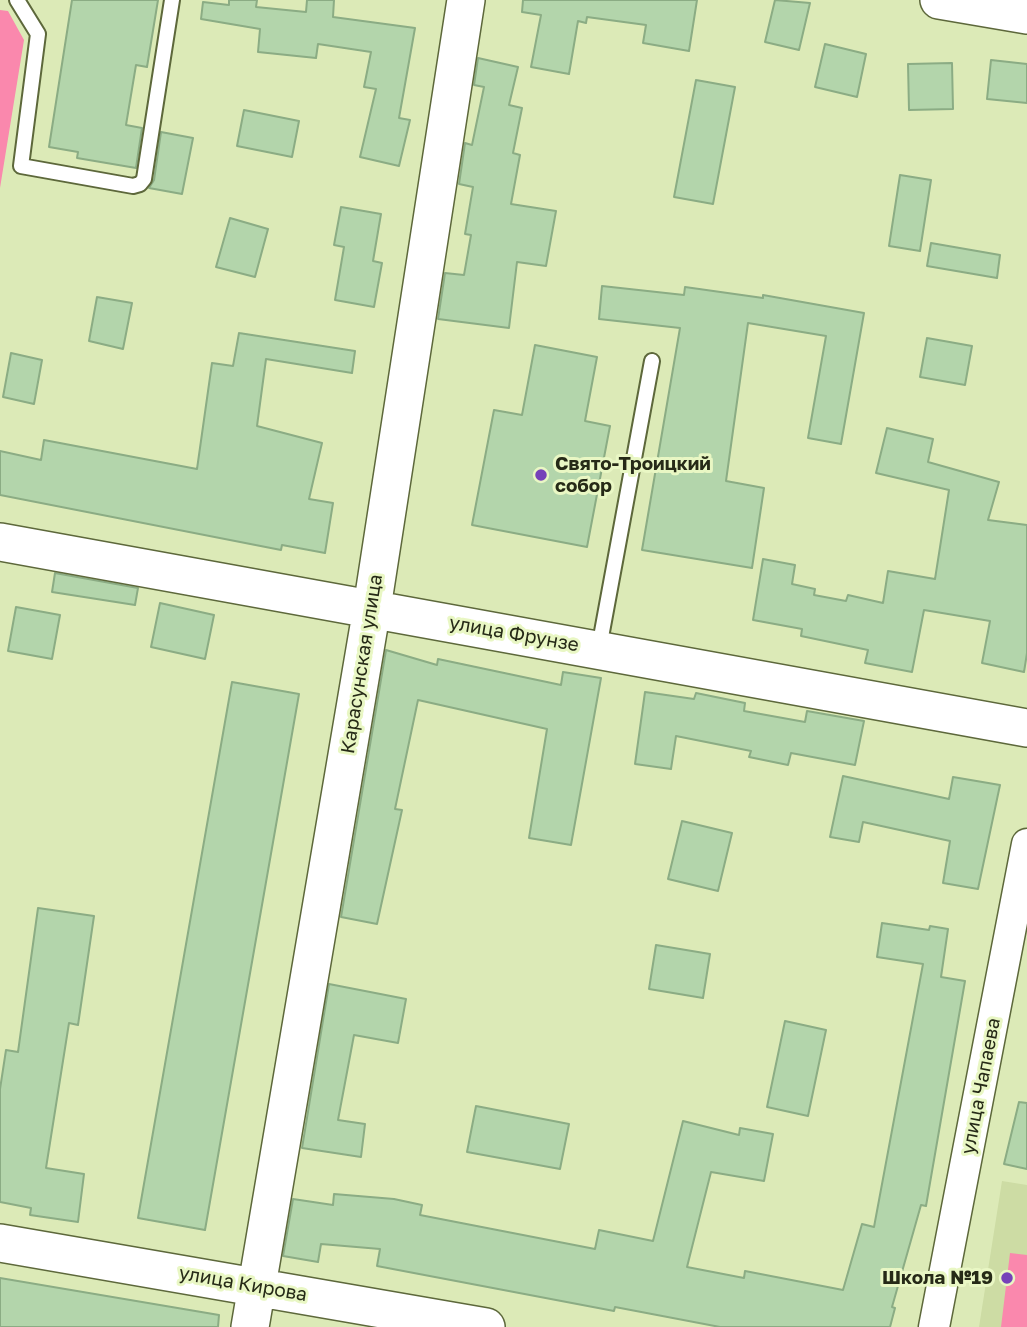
<!DOCTYPE html>
<html>
<head>
<meta charset="utf-8">
<style>
	body { margin:0 }
	canvas { display:block; background:#dceab7 }
</style>
</head>
<body>
<canvas width="1027" height="1327"></canvas>
<script>
const c = document.querySelector('canvas').getContext('2d');
c.lineJoin = 'round';
function fill(path, color) { c.fillStyle = color; c.fill(path, 'evenodd'); }
const shape = rows => new Path2D(rows.map(r => 'M' + r).join(''));
function strokePath(path, color, width, dash) { c.strokeStyle = color; c.lineWidth = width; c.lineCap = dash ? 'butt' : 'round'; c.setLineDash(dash || []); c.stroke(path); }
function drawText(font, color, halo, rows, align = 'center') {
  c.font = font + ' "Golos Text",sans-serif'; c.lineWidth = 6; c.setLineDash([]); c.textBaseline = 'middle'; c.strokeStyle = halo; c.fillStyle = color; for (const [text, x, y, turn = 0] of rows) {
    c.save(); c.translate(x, y); c.rotate((+turn || 0) * Math.PI / 180); c.textAlign = isNaN(turn) ? turn : align; if (halo) c.strokeText(text, 0, 0); c.fillText(text, 0, 0); c.restore();
  }
}
fill(shape([
	[1002,1181,1027,1185,1027,1327,979,1327]
]), '#cddca4');
fill(shape([
	[0,10,8,11,24,40,0,188],
	[1010,1253,1027,1255,1027,1327,1001,1327]
]), '#fa88ad');
const building = shape([
	[72,0,158,0,147,67,136,65,126,125,142,128,136,168,77,158,78,152,49,147,72,0],
	[229,0,257,0,256,7,306,12,307,0,334,0,333,17,415,28,399,118,410,120,399,166,360,157,376,89,364,87,371,52,318,44,316,58,258,52,260,29,201,19,203,2,229,5,229,0],
	[523,0,697,0,689,51,643,43,646,25,587,17,586,23,578,21,569,74,531,67,541,15,522,12,523,0],
	[775,0,810,3,799,50,765,42,775,0],
	[825,44,866,54,857,97,815,87,825,44],
	[478,58,518,67,509,105,522,108,513,153,520,155,511,204,556,211,546,266,517,262,509,328,438,319,445,273,464,275,471,235,465,234,473,187,459,184,465,143,472,145,484,87,474,85,478,58],
	[991,60,1027,64,1027,103,987,99,991,60],
	[952,63,953,109,909,110,908,64,952,63],
	[696,80,735,87,713,204,674,197,696,80],
	[244,110,299,121,292,157,237,146,244,110],
	[161,132,193,138,182,194,149,188,154,180,161,132],
	[900,175,931,180,920,251,889,246,900,175],
	[341,207,381,214,373,261,382,263,374,307,335,300,344,247,334,245,341,207],
	[230,218,268,229,255,277,216,267,230,218],
	[931,243,1000,255,997,278,927,266,931,243],
	[602,286,684,295,685,287,763,298,763,295,864,313,841,444,808,438,826,336,748,323,726,481,764,488,752,568,642,550,680,328,599,319,602,286],
	[97,297,132,303,123,349,89,341,97,297],
	[239,333,355,351,352,373,266,359,257,426,322,443,309,499,333,503,325,553,282,545,281,550,0,495,0,451,41,460,44,440,197,469,212,363,233,366,239,333],
	[927,338,972,346,965,385,920,377,927,338],
	[535,345,597,357,585,421,610,426,587,547,472,525,494,410,522,415,535,345],
	[11,353,42,360,34,404,3,397,11,353],
	[887,428,933,439,928,462,999,482,988,520,1027,525,1027,653,1024,672,982,663,990,621,924,610,912,672,865,663,868,650,801,636,802,629,753,620,763,559,795,565,792,584,815,589,814,595,846,601,848,595,883,603,888,571,935,579,949,490,876,473,887,428],
	[55,573,138,588,135,605,52,592,55,573],
	[160,603,214,615,205,659,151,647,160,603],
	[16,607,60,615,52,659,8,651,16,607],
	[386,650,437,665,438,659,561,685,563,672,601,678,571,845,529,838,547,729,418,700,395,809,402,810,377,924,341,917,386,650],
	[232,682,299,694,205,1230,138,1218,232,682],
	[645,692,694,699,696,693,745,703,744,711,805,722,807,711,864,721,855,765,791,753,788,765,749,757,751,751,676,736,671,769,635,764,645,692],
	[843,776,949,799,953,777,1000,785,978,889,943,883,950,841,863,822,859,842,830,837,843,776],
	[682,821,732,833,718,891,668,879,682,821],
	[38,908,94,916,78,1025,69,1023,46,1168,84,1174,78,1222,30,1215,31,1208,0,1202,0,1089,6,1050,18,1052,38,908],
	[882,923,929,930,930,926,948,929,941,977,965,981,926,1206,921,1205,892,1307,895,1308,890,1327,720,1327,615,1307,614,1311,377,1266,380,1249,321,1244,318,1262,283,1256,293,1199,333,1205,334,1194,394,1199,422,1205,420,1215,595,1249,599,1230,653,1241,683,1121,739,1135,740,1128,773,1134,764,1181,711,1172,687,1267,744,1278,745,1271,843,1290,862,1224,874,1227,923,964,877,957,882,923],
	[656,945,710,954,703,998,649,989,656,945],
	[329,984,406,999,398,1043,354,1035,338,1120,365,1124,361,1157,302,1148,329,984],
	[785,1021,826,1030,808,1116,767,1107,785,1021],
	[1019,1102,1027,1103,1027,1169,1004,1164,1019,1102],
	[476,1106,569,1124,560,1169,467,1152,476,1106],
	[0,1278,219,1315,218,1327,0,1327,0,1278]
]);
fill(building, '#b3d5ab');
strokePath(building, '#8bac84', 2);
const service = shape([
	[17,0,38,34,21,166,133,186,140,184,144,179,172,0],
	[599,648,652,361]
]);
const minor = shape([
	[934,1327,1027,844]
]);
const tertiary = shape([
	[939,0,1027,15],
	[0,542,1027,728],
	[0,1243,486,1327],
	[250,1327,372,608,466,0]
]);
strokePath(service, '#5d683b', 18);
strokePath(minor, '#5d683b', 33);
strokePath(tertiary, '#5d683b', 40);
strokePath(service, '#fff', 14);
strokePath(minor, '#fff', 30);
strokePath(tertiary, '#fff', 37);
for (const [x, y, r, color] of [
	[541,475,7,"#7642b9"],
	[1007,1278,7,"#7642b9"]
]) { const dot = new Path2D(); dot.arc(x, y, r, 0, 2 * Math.PI); c.fillStyle = color; c.fill(dot); strokePath(dot, '#e9f7c4', 2.5); }
drawText('bold 19px', '#262a17', '#e9f7c4', [
	["Свято-Троицкий",555,464],
	["собор",555,486],
	["Школа №19",993,1278,"right"]
], 'left');
drawText('19px', '#262a17', '#e9f7c4', [
	["улица Фрунзе",514,634,10],
	["Карасунская улица",362,664,-81],
	["улица Чапаева",981,1086,-79],
	["улица Кирова",243,1284,10]
]);
</script>
</body>
</html>
